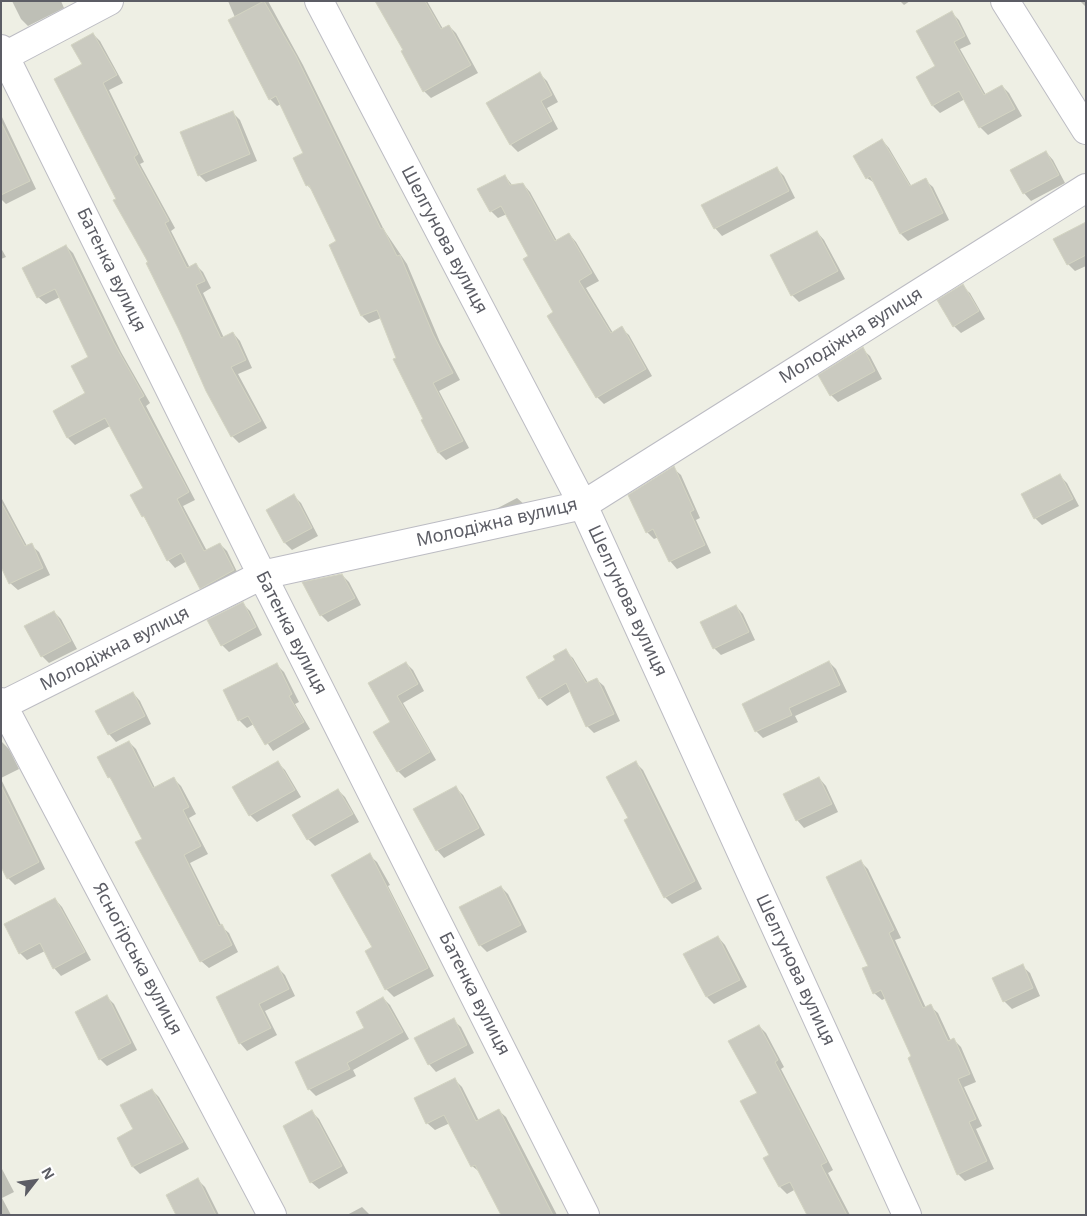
<!DOCTYPE html>
<html>
<head>
<meta charset="utf-8">
<style>
	body { margin:0 }
	#map { position:relative; width:1087px; height:1216px; overflow:hidden; background:#eeefe4; font-family:"Noto Sans",sans-serif }
	canvas { display:block }
	.frame { position:absolute; inset:0; border:2px solid #5c5d65; pointer-events:none }
	.north { position:absolute; left:10px; top:1156px; width:50px; height:50px; -webkit-text-stroke:4px #fff; paint-order:stroke; rotate:60deg; font-size:14px; font-weight:700; line-height:20px; text-align:center; color:#5c5d65 }
	.north::after { content:''; display:block; margin:auto; width:18px; height:22px; background:#5c5d65; clip-path:polygon(50% 0,100% 100%,50% 72%,0 100%) }
</style>
</head>
<body>
<div id="map">
<canvas width="1087" height="1216"></canvas>
<div class="frame"></div>
<div class="north">N</div>
</div>
<script>
const c = document.querySelector('canvas').getContext('2d');
c.lineJoin = 'round';
function fill(path, color) { c.fillStyle = color; c.fill(path, 'evenodd'); }
const shape = rows => new Path2D(rows.map(r => 'M' + r).join(''));
function strokePath(path, color, width, dash) { c.strokeStyle = color; c.lineWidth = width; c.lineCap = dash ? 'butt' : 'round'; c.setLineDash(dash || []); c.stroke(path); }
function drawText(font, color, halo, rows, align = 'center') {
  c.font = font + ' "Noto Sans",sans-serif'; c.lineWidth = 4.5; c.setLineDash([]); c.textBaseline = 'middle'; c.strokeStyle = halo; c.fillStyle = color; for (const [text, x, y, turn = 0] of rows) {
    c.save(); c.translate(x, y); c.rotate((+turn || 0) * Math.PI / 180); c.textAlign = isNaN(turn) ? turn : align; if (halo) c.strokeText(text, 0, 0); c.fillText(text, 0, 0); c.restore();
  }
}
fill(shape([
	[12,1,61,1,64,8,28,26,21,19],
	[228,1,268,1,303,65,384,230,407,264,440,342,460,380,439,391,469,448,446,460,439,453,422,421,425,419,381,318,369,323,362,316,331,245,338,242,314,192,307,185,305,154,281,104,277,106,270,99],
	[382,1,427,1,443,29,449,26,456,33,478,73,431,98,424,91],
	[900,1,910,1,904,5],
	[1080,1,1086,1,1086,7],
	[952,13,959,20,971,44,960,49,986,95,1002,86,1009,93,1022,116,988,135,980,127,965,99,940,113,933,106,917,77,937,66],
	[93,34,100,41,123,83,109,90,144,162,140,164,175,228,171,231,190,268,196,265,203,272,211,288,203,293,224,338,233,333,240,341,252,368,238,374,267,428,239,443,232,436,117,199,83,65],
	[540,74,547,81,558,102,547,108,558,129,518,152,511,145],
	[232,112,240,120,257,161,206,182,199,175],
	[1,115,36,189,6,204,1,199],
	[882,140,889,148,912,187,925,180,933,187,949,220,908,241,901,234,876,184,867,178,854,157],
	[1046,152,1053,160,1065,183,1031,201,1024,193,1012,170],
	[776,168,784,176,795,198,722,236,715,228],
	[505,176,513,186,523,184,530,192,557,241,569,234,576,242,599,281,586,288,613,333,621,328,629,335,652,376,604,404,597,397,530,257,507,214,498,218,491,211],
	[1086,224,1086,266,1075,271,1068,264],
	[817,232,824,240,845,279,799,302,792,295],
	[66,246,73,253,121,352,150,403,146,406,195,500,183,506,207,551,220,544,227,551,240,578,208,595,201,588,187,561,175,568,168,560,132,495,144,489,110,426,75,445,68,438,54,412,87,394,90,358,60,297,46,304,38,297],
	[1,248,6,257,1,259],
	[962,286,970,293,985,319,961,333,954,326],
	[862,349,870,356,882,379,838,402,831,395],
	[673,468,681,475,700,518,696,520,711,553,677,569,670,561,659,537,654,539,647,532],
	[1060,476,1067,483,1079,506,1042,525,1035,518],
	[294,496,301,503,318,536,292,550,285,543,267,511],
	[1,497,27,546,31,545,39,552,50,575,18,590,10,583,1,564],
	[517,498,525,505,503,515,496,509],
	[342,575,349,582,361,605,328,622,321,615],
	[243,604,250,611,262,635,229,652,222,645],
	[736,606,743,614,755,640,721,655,714,648],
	[54,612,61,619,77,649,49,663,42,656],
	[565,651,573,658,588,683,596,679,604,686,620,721,594,733,587,726,571,691,547,706,540,698,528,678,557,660],
	[829,662,836,669,847,692,795,716,798,722,763,738,756,731],
	[406,663,413,670,424,691,403,703,436,760,405,778,398,771,392,723,370,683],
	[277,665,284,672,299,702,295,704,310,729,273,751,254,724,247,728,239,720,225,690],
	[133,693,140,701,151,724,116,742,109,734],
	[2,742,9,749,19,769,1,778],
	[129,742,136,749,155,788,174,779,181,786,196,814,189,818,208,854,190,863,222,927,229,933,238,952,209,968,201,961,143,840,114,783,109,777],
	[278,763,285,770,301,797,257,822,250,815],
	[636,763,643,770,702,889,672,904,665,897,629,819],
	[819,778,826,786,838,812,804,828,797,820],
	[1,779,45,869,15,885,8,878,1,863],
	[456,788,463,795,485,835,444,858,437,850],
	[338,790,345,797,359,822,315,846,308,839],
	[369,855,377,862,390,885,388,886,434,976,394,997,386,989,366,951,374,947],
	[861,862,868,869,901,938,895,940,926,1008,930,1006,938,1013,951,1041,954,1040,961,1047,976,1082,964,1087,982,1126,976,1129,994,1169,965,1181,958,1174,913,1057,886,998,882,1000,874,993,869,966],
	[501,887,508,894,527,932,487,952,480,945],
	[55,899,62,907,91,960,61,976,54,968,45,951,27,960,20,953],
	[718,937,725,945,747,987,714,1004,707,997],
	[1022,966,1030,973,1040,996,1012,1009,1004,1001,994,978],
	[278,968,285,975,295,996,265,1011,277,1035,247,1051,240,1043,218,998],
	[107,997,114,1004,137,1050,107,1066,100,1059],
	[383,998,390,1005,409,1039,353,1070,356,1076,316,1096,309,1089,366,1029],
	[453,1020,461,1027,474,1053,436,1072,429,1064],
	[759,1026,766,1033,784,1067,781,1069,833,1170,828,1173,850,1215,809,1215,796,1189,787,1194,780,1187,758,1093],
	[454,1079,462,1087,479,1121,498,1110,506,1117,557,1215,503,1215,481,1173,472,1166,450,1123,435,1130,427,1123],
	[152,1090,159,1097,189,1149,140,1174,133,1167,119,1138,135,1130],
	[312,1112,319,1119,348,1173,319,1189,311,1182],
	[1,1167,14,1192,2,1198,11,1215,1,1215],
	[198,1180,205,1187,219,1215,178,1215],
	[362,1207,370,1215,347,1215]
]), '#0003');
const building = shape([
	[264,1,296,56,381,229,383,228,397,256,400,255,433,334,453,373,433,383,463,441,438,453,421,420,423,419,393,359,396,358,377,310,361,316,329,245,336,241,309,185,306,186,293,158,303,153,276,96,269,100,228,20,264,1],
	[375,1,425,1,441,29,449,25,471,65,423,92,401,51,403,50,375,1],
	[952,11,965,36,954,42,984,95,1002,85,1015,109,979,128,959,91,932,106,916,77,935,66,916,31,952,11],
	[93,33,117,75,103,83,138,154,134,157,169,221,165,223,187,268,196,263,205,281,196,285,221,338,233,332,246,360,231,367,261,421,231,437,206,391,179,330,146,263,148,262,113,200,116,199,54,79,82,64,71,45,93,33],
	[540,72,552,95,541,101,552,121,510,145,486,103,540,72],
	[233,111,250,154,198,176,180,132,233,111],
	[1,122,30,181,1,195,1,122],
	[882,139,910,186,926,178,943,213,900,234,870,176,866,179,853,156,882,139],
	[1046,151,1059,175,1023,194,1010,170,1046,151],
	[777,167,789,191,714,229,701,205,777,167],
	[505,175,510,185,523,183,555,241,569,233,592,273,579,281,611,333,622,326,646,369,596,398,547,316,553,312,523,259,528,256,501,206,490,212,477,189,505,175],
	[1086,222,1086,255,1067,265,1053,239,1086,222],
	[817,231,838,271,791,296,770,255,817,231],
	[66,245,114,343,144,396,139,399,189,492,177,499,204,551,220,543,234,570,200,589,181,553,167,561,144,516,142,517,130,495,143,488,105,418,67,438,53,411,85,393,71,366,88,357,55,289,37,298,22,268,66,245],
	[963,284,979,311,953,327,937,300,963,284],
	[863,347,875,371,830,396,818,375,863,347],
	[674,466,694,510,690,512,705,545,669,562,653,529,646,533,628,495,674,466],
	[1060,474,1073,499,1034,519,1021,494,1060,474],
	[294,494,312,528,284,543,266,510,294,494],
	[1,502,25,546,32,543,43,568,9,584,1,567,1,502],
	[342,574,355,598,320,616,302,582,342,574],
	[243,602,256,627,221,646,207,620,243,602],
	[736,605,749,632,713,649,700,622,736,605],
	[54,611,71,641,41,657,24,626,54,611],
	[566,649,586,683,597,678,614,714,586,727,566,683,539,699,526,677,555,660,553,656,566,649],
	[829,661,840,685,789,708,792,715,755,732,742,704,829,661],
	[406,662,418,684,397,696,430,752,397,772,373,732,390,722,368,683,406,662],
	[277,663,292,694,289,696,304,722,265,745,248,716,238,721,223,690,277,663],
	[133,692,145,716,108,735,95,711,133,692],
	[129,741,153,788,174,777,189,807,183,810,201,846,184,855,219,926,222,924,232,945,200,962,135,842,142,839,110,777,108,778,97,757,129,741],
	[278,761,295,790,249,816,232,787,278,761],
	[636,761,695,881,664,898,624,820,628,818,606,777,636,761],
	[819,777,832,804,796,821,783,794,819,777],
	[1,785,39,862,7,879,1,867,1,785],
	[456,786,479,828,436,851,413,809,456,786],
	[338,789,353,814,307,840,292,815,338,789],
	[370,853,428,968,385,990,365,951,372,947,331,875,370,853],
	[861,860,894,930,889,933,923,1008,931,1004,948,1041,954,1038,970,1074,958,1079,976,1119,969,1122,987,1161,957,1175,908,1058,911,1056,881,990,873,994,862,968,868,966,826,877,861,860],
	[501,886,521,925,479,946,459,907,501,886],
	[55,898,85,952,53,969,40,943,19,954,4,924,55,898],
	[718,936,740,980,706,997,683,954,718,936],
	[1023,964,1033,988,1003,1002,992,978,1023,964],
	[278,966,289,989,259,1004,271,1028,239,1044,216,997,278,966],
	[107,995,131,1043,99,1060,75,1012,107,995],
	[383,997,403,1032,347,1063,350,1069,308,1090,295,1062,364,1028,356,1012,383,997],
	[454,1018,467,1045,428,1065,414,1038,454,1018],
	[759,1025,778,1060,775,1062,827,1162,821,1165,847,1215,807,1215,790,1182,779,1187,763,1158,769,1155,740,1101,757,1093,728,1041,759,1025],
	[455,1078,476,1121,499,1109,553,1215,501,1215,475,1165,471,1167,444,1115,426,1124,414,1098,455,1078],
	[152,1089,183,1142,132,1167,117,1138,133,1129,120,1105,152,1089],
	[312,1110,342,1166,310,1183,283,1126,312,1110],
	[198,1178,216,1215,176,1215,166,1195,198,1178]
]);
fill(building, '#cacac0');
strokePath(building, '#d3d4c2', 1);
const minor = shape([
	[319,1,583,505,907,1215],
	[1005,1,1086,130],
	[1,49,262,575,585,1215],
	[1,58,109,1],
	[1,702,272,1215],
	[1,706,262,575,583,505,1086,188]
]);
strokePath(minor, '#bcbcc3', 30);
strokePath(minor, '#fff', 28);
drawText('18px', '#5c5d65', '#fff', [
	["Шелгунова вулиця",444,240,62],
	["Батенка вулиця",111,270,64],
	["Молодіжна вулиця",851,336,-32],
	["Молодіжна вулиця",497,523,-13],
	["Шелгунова вулиця",627,601,65],
	["Батенка вулиця",291,633,63],
	["Молодіжна вулиця",115,649,-27],
	["Ясногірська вулиця",137,959,62],
	["Шелгунова вулиця",795,970,65],
	["Батенка вулиця",474,994,63]
]);
</script>
</body>
</html>
